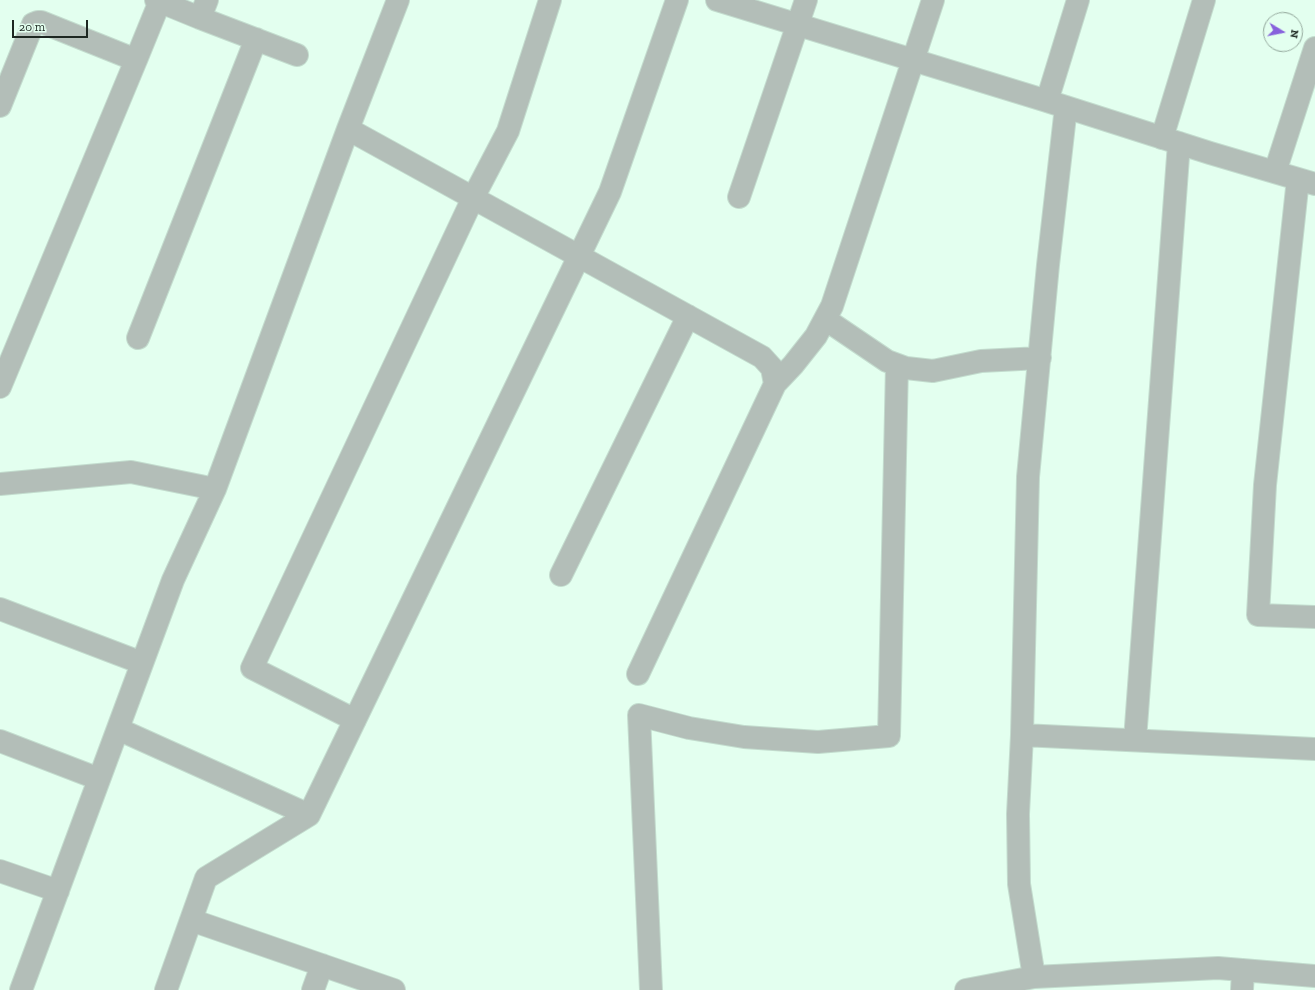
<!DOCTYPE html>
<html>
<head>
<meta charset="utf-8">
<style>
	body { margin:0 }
	#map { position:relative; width:1315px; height:990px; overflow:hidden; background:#e3ffef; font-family:"Zilla Slab",serif }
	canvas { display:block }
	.north { position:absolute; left:1263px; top:12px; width:40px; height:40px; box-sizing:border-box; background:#e3ffef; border:1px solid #94a99d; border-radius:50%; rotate:100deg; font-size:11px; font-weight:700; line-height:16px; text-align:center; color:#1d2721 }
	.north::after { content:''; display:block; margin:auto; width:14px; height:18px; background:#8761dc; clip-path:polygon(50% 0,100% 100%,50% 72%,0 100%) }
	.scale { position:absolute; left:12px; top:20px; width:76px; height:18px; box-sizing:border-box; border:2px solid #1d2721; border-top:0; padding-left:5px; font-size:12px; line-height:14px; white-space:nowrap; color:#1d2721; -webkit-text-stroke:3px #e3ffef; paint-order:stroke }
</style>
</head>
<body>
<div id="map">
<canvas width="1315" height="990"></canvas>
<div class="north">N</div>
<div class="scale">20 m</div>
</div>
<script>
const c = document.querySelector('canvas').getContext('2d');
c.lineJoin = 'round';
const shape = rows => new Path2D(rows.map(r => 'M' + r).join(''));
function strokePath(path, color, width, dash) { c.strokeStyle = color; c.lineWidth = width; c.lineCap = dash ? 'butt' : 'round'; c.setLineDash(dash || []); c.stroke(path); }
const street = shape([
	[156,0,200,18,297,55],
	[717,0,1047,101],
	[1078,0,1047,101,1210,153,1315,184],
	[200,18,207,0],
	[136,60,160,1],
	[0,106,33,24,38,22,41,22,136,60,0,387],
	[1066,107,1048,265,1028,477,1022,735,1315,749],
	[348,129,762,357,772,368,775,384,638,674],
	[1162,138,1204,0],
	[1275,172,1315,48],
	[1298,179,1265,485,1258,615,1315,617],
	[739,197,806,0],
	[825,319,887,361,906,368,933,371,981,361,1040,358],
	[138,338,256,39],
	[775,384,793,365,816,336,832,306,933,0],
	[0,484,131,472,215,489],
	[561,575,688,316],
	[0,609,142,663],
	[355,720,252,668,473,198,508,131,550,0],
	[118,729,309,815,610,192,677,0],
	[1022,735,1018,814,1019,884,1034,977],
	[1135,740,1179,143],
	[0,741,99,779],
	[0,871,58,891],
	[191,920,394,990],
	[21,990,173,580,215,489,348,129,398,0],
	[166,990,206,878,309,815],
	[313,990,322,965],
	[651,990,639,715,689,728,744,737,818,742,889,736,897,365],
	[966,990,1034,977,1218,968,1315,976],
	[1242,990,1243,970]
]);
strokePath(street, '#c3dcce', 24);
strokePath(street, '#b3beb8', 22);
</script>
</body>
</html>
